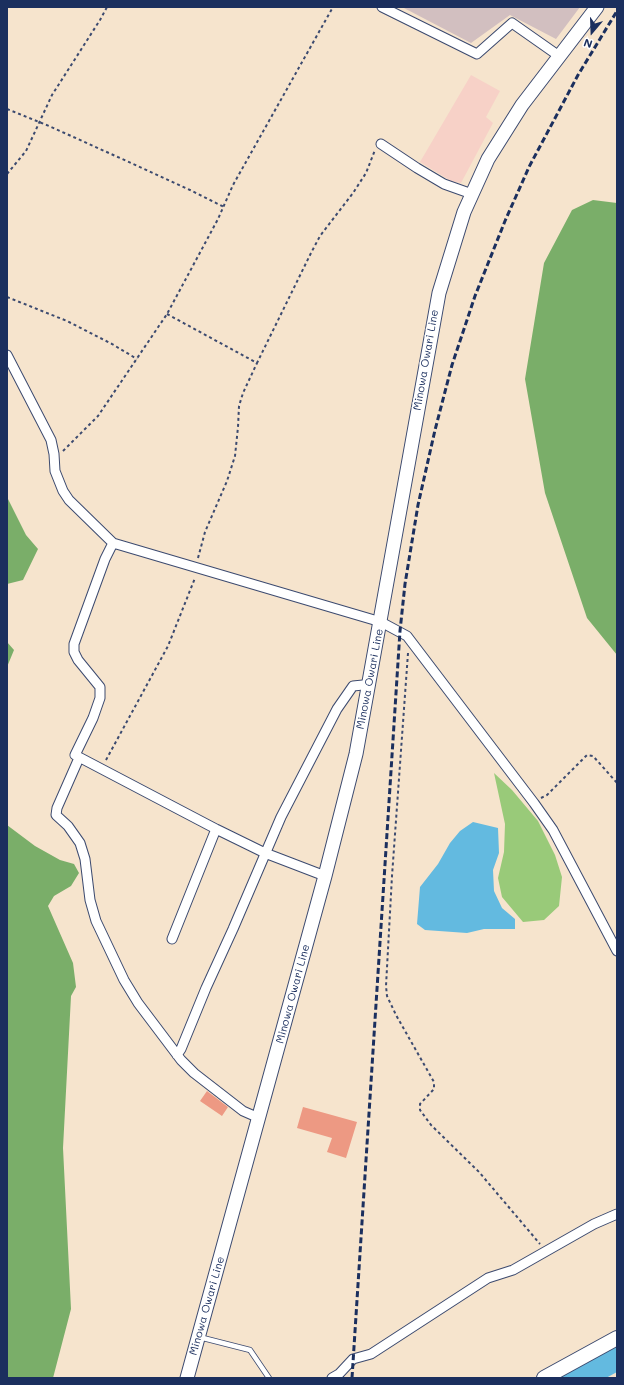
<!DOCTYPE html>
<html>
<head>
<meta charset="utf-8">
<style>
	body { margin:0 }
	#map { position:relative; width:624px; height:1385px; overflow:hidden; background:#f6e4cd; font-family:Mali,sans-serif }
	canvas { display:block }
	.frame { position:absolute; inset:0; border:8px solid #1b2f5e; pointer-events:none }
	.north { position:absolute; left:572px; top:12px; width:40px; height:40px; -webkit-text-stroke:3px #fff; paint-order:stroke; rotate:199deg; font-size:11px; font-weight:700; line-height:16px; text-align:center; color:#1b2f5e }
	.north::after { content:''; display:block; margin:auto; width:14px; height:18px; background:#1b2f5e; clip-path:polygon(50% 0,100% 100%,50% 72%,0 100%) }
</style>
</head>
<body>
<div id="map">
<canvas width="624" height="1385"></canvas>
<div class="frame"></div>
<div class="north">N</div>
</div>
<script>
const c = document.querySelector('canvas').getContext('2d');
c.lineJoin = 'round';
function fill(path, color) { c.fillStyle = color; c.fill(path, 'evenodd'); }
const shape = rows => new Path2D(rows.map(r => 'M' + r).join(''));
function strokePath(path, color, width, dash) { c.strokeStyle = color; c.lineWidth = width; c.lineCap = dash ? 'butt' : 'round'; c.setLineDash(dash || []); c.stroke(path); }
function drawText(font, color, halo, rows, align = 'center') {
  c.font = font + ' Mali,sans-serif'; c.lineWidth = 3; c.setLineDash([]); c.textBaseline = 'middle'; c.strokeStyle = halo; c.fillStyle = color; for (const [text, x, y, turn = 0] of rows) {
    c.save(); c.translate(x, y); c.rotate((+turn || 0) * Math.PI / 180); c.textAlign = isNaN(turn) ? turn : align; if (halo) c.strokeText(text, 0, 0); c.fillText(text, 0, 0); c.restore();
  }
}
fill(shape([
	[471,75,500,91,486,117,493,123,461,183,451,181,420,162]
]), '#f7d1c7');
fill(shape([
	[402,7,580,7,556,39,510,15,471,43]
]), '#d2bfc0');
fill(shape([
	[494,773,512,790,538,821,555,855,562,877,559,906,544,920,523,922,502,897,498,878,504,852,505,824]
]), '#99ca79');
fill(shape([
	[593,200,617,203,617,655,587,618,545,493,525,379,544,263,572,210],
	[7,497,26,535,38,549,23,580,7,584],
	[7,642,14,650,7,667],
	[7,825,35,846,60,860,74,864,79,873,71,886,54,896,48,906,73,963,76,987,71,996,63,1148,71,1309,53,1378,7,1378]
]), '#7aae69');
fill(shape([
	[473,822,498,828,499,853,493,870,494,891,502,908,515,919,515,929,484,929,467,933,425,930,417,924,420,887,438,864,450,843,460,831],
	[617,1345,617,1372,606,1378,556,1378]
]), '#63bae0');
fill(shape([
	[207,1091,228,1107,222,1116,200,1101],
	[303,1107,357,1122,346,1158,327,1152,332,1138,297,1128]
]), '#ed9983');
const lane = shape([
	[199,1337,250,1350,269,1378]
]);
const street = shape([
	[382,7,477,54,512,23,559,56],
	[381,144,417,168,444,184,472,194],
	[7,355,51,440,54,454,55,471,63,491,69,500,113,543,381,622,407,636,534,803,553,830,617,951],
	[113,543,105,559,74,644,74,652,78,660,100,687,100,698,93,718,75,755,216,829,265,853,325,876],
	[79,758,57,808,56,815,68,826,80,843,85,859,90,900,96,921,124,980,138,1003,181,1060,194,1073,243,1111,259,1118],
	[172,939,216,829],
	[177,1055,181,1049,206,988,233,929,281,817,337,709,353,686,363,685,368,687],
	[332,1378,339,1374,353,1359,371,1354,488,1278,513,1270,594,1224,617,1214]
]);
const secondary = shape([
	[187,1378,325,876,356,754,439,293,464,212,488,159,522,105,597,7]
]);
const primary = shape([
	[544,1378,617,1338]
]);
strokePath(lane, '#3c4a6f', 6);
strokePath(street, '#3c4a6f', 11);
strokePath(secondary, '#3c4a6f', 15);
strokePath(primary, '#3c4a6f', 16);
strokePath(shape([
	[7,109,49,126,131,163,190,190,224,207],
	[7,174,26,151,52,95,100,20,107,7],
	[7,297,67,321,112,344,137,359],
	[167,314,257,363,311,253,320,236,353,193,366,173,375,150],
	[63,451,98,416,167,314,218,219,233,185,333,7],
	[198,558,205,532,227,481,235,456,238,427,239,406,243,393,257,363],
	[408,653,392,876,386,986,387,996,396,1015,434,1082,434,1089,420,1104,420,1110,431,1125,479,1172,540,1244],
	[106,760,168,646,195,578],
	[541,798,547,795,587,755,593,756,617,783]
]), '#3c4a6f', 2, [3, 3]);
strokePath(lane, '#fff', 4.5);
strokePath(street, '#fff', 9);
strokePath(secondary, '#fff', 13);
strokePath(primary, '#fff', 14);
strokePath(shape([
	[352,1378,400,631,405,584,418,505,435,430,452,365,475,296,505,221,529,167,578,75,617,11]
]), '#1b2f5e', 3, [6, 3]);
drawText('11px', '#1b2f5e', '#fff', [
	["Minowa Owari Line",426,360,-80],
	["Minowa Owari Line",370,679,-79],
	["Minowa Owari Line",293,994,-75],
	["Minowa Owari Line",207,1306,-74]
]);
</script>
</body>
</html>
